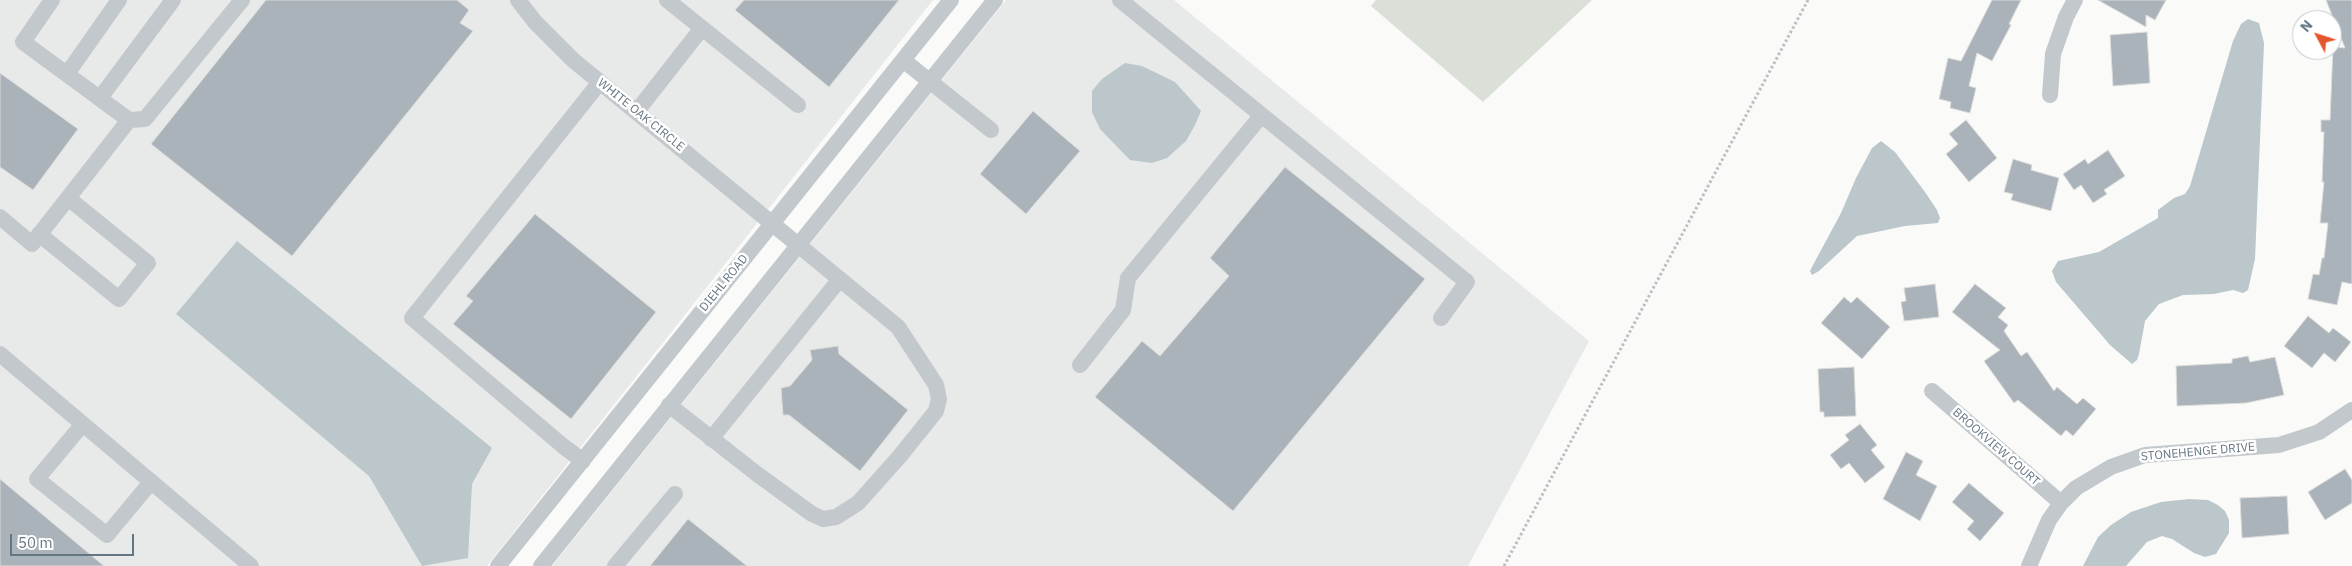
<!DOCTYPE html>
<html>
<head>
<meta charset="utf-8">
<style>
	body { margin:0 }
	#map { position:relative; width:2352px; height:566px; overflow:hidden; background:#fafaf8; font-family:"IBM Plex Sans",sans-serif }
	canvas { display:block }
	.north { position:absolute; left:2292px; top:10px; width:50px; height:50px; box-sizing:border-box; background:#fff; border:1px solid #c1c8cd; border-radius:50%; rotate:310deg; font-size:14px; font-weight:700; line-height:20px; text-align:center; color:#657683 }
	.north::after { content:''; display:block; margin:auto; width:18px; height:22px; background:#e4572e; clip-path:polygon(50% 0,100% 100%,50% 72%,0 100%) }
	.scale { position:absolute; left:10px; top:534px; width:124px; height:22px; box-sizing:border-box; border:2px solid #657683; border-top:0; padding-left:6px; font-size:15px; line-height:18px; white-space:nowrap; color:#657683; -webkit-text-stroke:4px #fff; paint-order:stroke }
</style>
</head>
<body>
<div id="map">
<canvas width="2352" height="566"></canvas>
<div class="north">N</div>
<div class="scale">50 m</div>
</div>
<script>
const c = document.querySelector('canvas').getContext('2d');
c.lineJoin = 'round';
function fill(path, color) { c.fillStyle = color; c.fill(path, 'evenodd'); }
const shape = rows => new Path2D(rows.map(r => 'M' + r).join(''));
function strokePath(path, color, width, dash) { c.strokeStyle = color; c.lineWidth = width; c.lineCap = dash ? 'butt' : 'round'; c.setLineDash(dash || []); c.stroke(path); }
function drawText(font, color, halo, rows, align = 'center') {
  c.font = font + ' "IBM Plex Sans",sans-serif'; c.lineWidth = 5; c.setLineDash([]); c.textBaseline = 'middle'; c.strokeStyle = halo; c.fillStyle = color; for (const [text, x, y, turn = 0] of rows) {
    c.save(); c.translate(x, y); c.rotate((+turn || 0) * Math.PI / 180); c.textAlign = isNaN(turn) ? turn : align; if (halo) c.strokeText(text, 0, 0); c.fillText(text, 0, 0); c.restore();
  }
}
fill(shape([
	[0,0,933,0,487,566,0,566],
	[1006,0,1174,0,1589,341,1468,566,552,566]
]), '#e8e9e9');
fill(shape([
	[1376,0,1592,0,1483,102,1371,6]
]), '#dadfd7');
fill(shape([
	[2248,19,2259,23,2264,43,2255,259,2248,290,2243,293,2233,290,2214,294,2183,295,2159,304,2145,321,2139,354,2137,360,2132,364,2110,345,2056,282,2052,271,2058,261,2099,252,2158,218,2158,210,2174,198,2185,194,2190,186,2233,41,2241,24],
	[1125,63,1142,66,1175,82,1201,111,1195,125,1186,141,1167,158,1152,163,1130,160,1100,129,1092,112,1092,91,1102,79],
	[1881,141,1895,152,1925,192,1937,210,1940,218,1938,223,1905,226,1857,236,1819,271,1812,275,1810,271,1812,267,1841,213,1856,178,1872,148],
	[237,241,492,448,472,484,468,558,422,566,369,476,176,314],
	[2189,499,2208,500,2218,505,2225,511,2229,520,2229,533,2216,554,2205,557,2194,553,2172,539,2162,536,2147,542,2126,566,2083,566,2098,537,2111,525,2131,512,2161,502]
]), '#bbc7cb');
const building = shape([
	[266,0,457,0,469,10,460,23,473,31,292,256,151,144,266,0],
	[744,0,899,0,829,87,735,10,744,0],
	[1992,0,2021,0,2009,24,2011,25,1992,61,1977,53,1969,86,1976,88,1970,113,1950,108,1951,102,1939,99,1948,58,1961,61,1992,0],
	[2098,0,2166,0,2155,20,2146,15,2146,27,2098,0],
	[2326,0,2352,0,2352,284,2342,282,2337,305,2308,299,2313,274,2319,275,2322,258,2324,258,2328,223,2320,223,2324,182,2322,182,2324,132,2321,132,2321,120,2330,120,2333,47,2345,48,2326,0],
	[2147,32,2150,83,2113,86,2110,35,2147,32],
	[0,73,78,129,33,190,0,167,0,73],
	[1033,111,1080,151,1026,214,980,174,1033,111],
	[1966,120,1997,158,1969,182,1946,154,1958,144,1949,134,1966,120],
	[2108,150,2125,176,2104,190,2107,194,2093,203,2081,185,2074,190,2063,174,2085,159,2088,164,2108,150],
	[2013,159,2032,165,2031,170,2059,178,2051,211,2011,200,2013,194,2004,192,2013,159],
	[1285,167,1425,279,1233,511,1095,397,1142,341,1160,356,1229,276,1210,258,1285,167],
	[535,214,656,312,571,419,453,324,473,301,466,296,535,214],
	[1935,284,1939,317,1904,321,1901,302,1906,301,1904,288,1935,284],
	[1975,284,2006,308,1998,317,2008,325,2004,331,2021,356,2027,352,2054,391,2057,387,2077,404,2083,398,2096,409,2073,436,2066,430,2061,436,2018,400,2014,403,1984,361,2000,350,1952,312,1975,284],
	[1844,297,1851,303,1857,297,1890,327,1862,359,1821,323,1844,297],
	[2308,316,2329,333,2333,328,2351,342,2335,362,2324,353,2312,368,2284,346,2308,316],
	[838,346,839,354,908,410,860,471,789,415,783,415,781,388,790,386,812,360,810,350,838,346],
	[2248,356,2250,362,2275,357,2284,395,2246,403,2177,406,2176,366,2232,363,2232,359,2248,356],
	[1854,367,1856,416,1824,417,1824,412,1820,412,1818,369,1854,367],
	[1860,424,1877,445,1871,450,1885,467,1865,483,1849,463,1841,469,1830,455,1849,440,1845,435,1860,424],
	[1906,452,1923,461,1916,475,1937,486,1920,521,1883,499,1906,452],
	[2345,469,2352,480,2352,503,2325,520,2308,492,2345,469],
	[0,479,104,566,0,566,0,479],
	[1969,483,2004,513,1980,541,1967,529,1974,521,1952,502,1969,483],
	[2287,496,2289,534,2242,538,2240,498,2287,496],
	[688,519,747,566,650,566,688,519]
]);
fill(building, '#aab3b9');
strokePath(building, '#dcdcda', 1);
strokePath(shape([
	[1504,566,1808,0]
]), '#bbbfc2', 3, [2.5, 2.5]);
strokePath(shape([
	[52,0,23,42,129,120,145,119,242,0],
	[518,0,535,22,573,60,898,327,936,385,939,399,936,411,900,456,858,503,836,517,823,519,812,514,757,474,669,405],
	[667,0,798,105],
	[1120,0,1467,282,1441,318],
	[903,60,991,130],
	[67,74,119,0],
	[2050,95,2053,54,2066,17,2075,0],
	[100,98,173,0],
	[637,111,702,28],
	[0,217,32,244,129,120],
	[39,234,119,299,148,263,68,198],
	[0,354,251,566],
	[1080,365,1123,310,1128,278,1261,116],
	[1932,391,2061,503],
	[82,425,37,479,107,535,151,482],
	[711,439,840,279],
	[583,461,563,446,412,318,600,82],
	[498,566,951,0],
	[541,566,995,0],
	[615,566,675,494],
	[2029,566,2049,520,2061,503,2076,488,2111,467,2145,455,2279,445,2319,432,2352,410]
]), '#c3c8cc', 16);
drawText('12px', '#657683', '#fff', [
	["WHITE OAK CIRCLE",641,115,39],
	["DIEHL ROAD",724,283,-51],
	["BROOKVIEW COURT",1996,447,41],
	["STONEHENGE DRIVE",2198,452,-5]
]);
</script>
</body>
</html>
